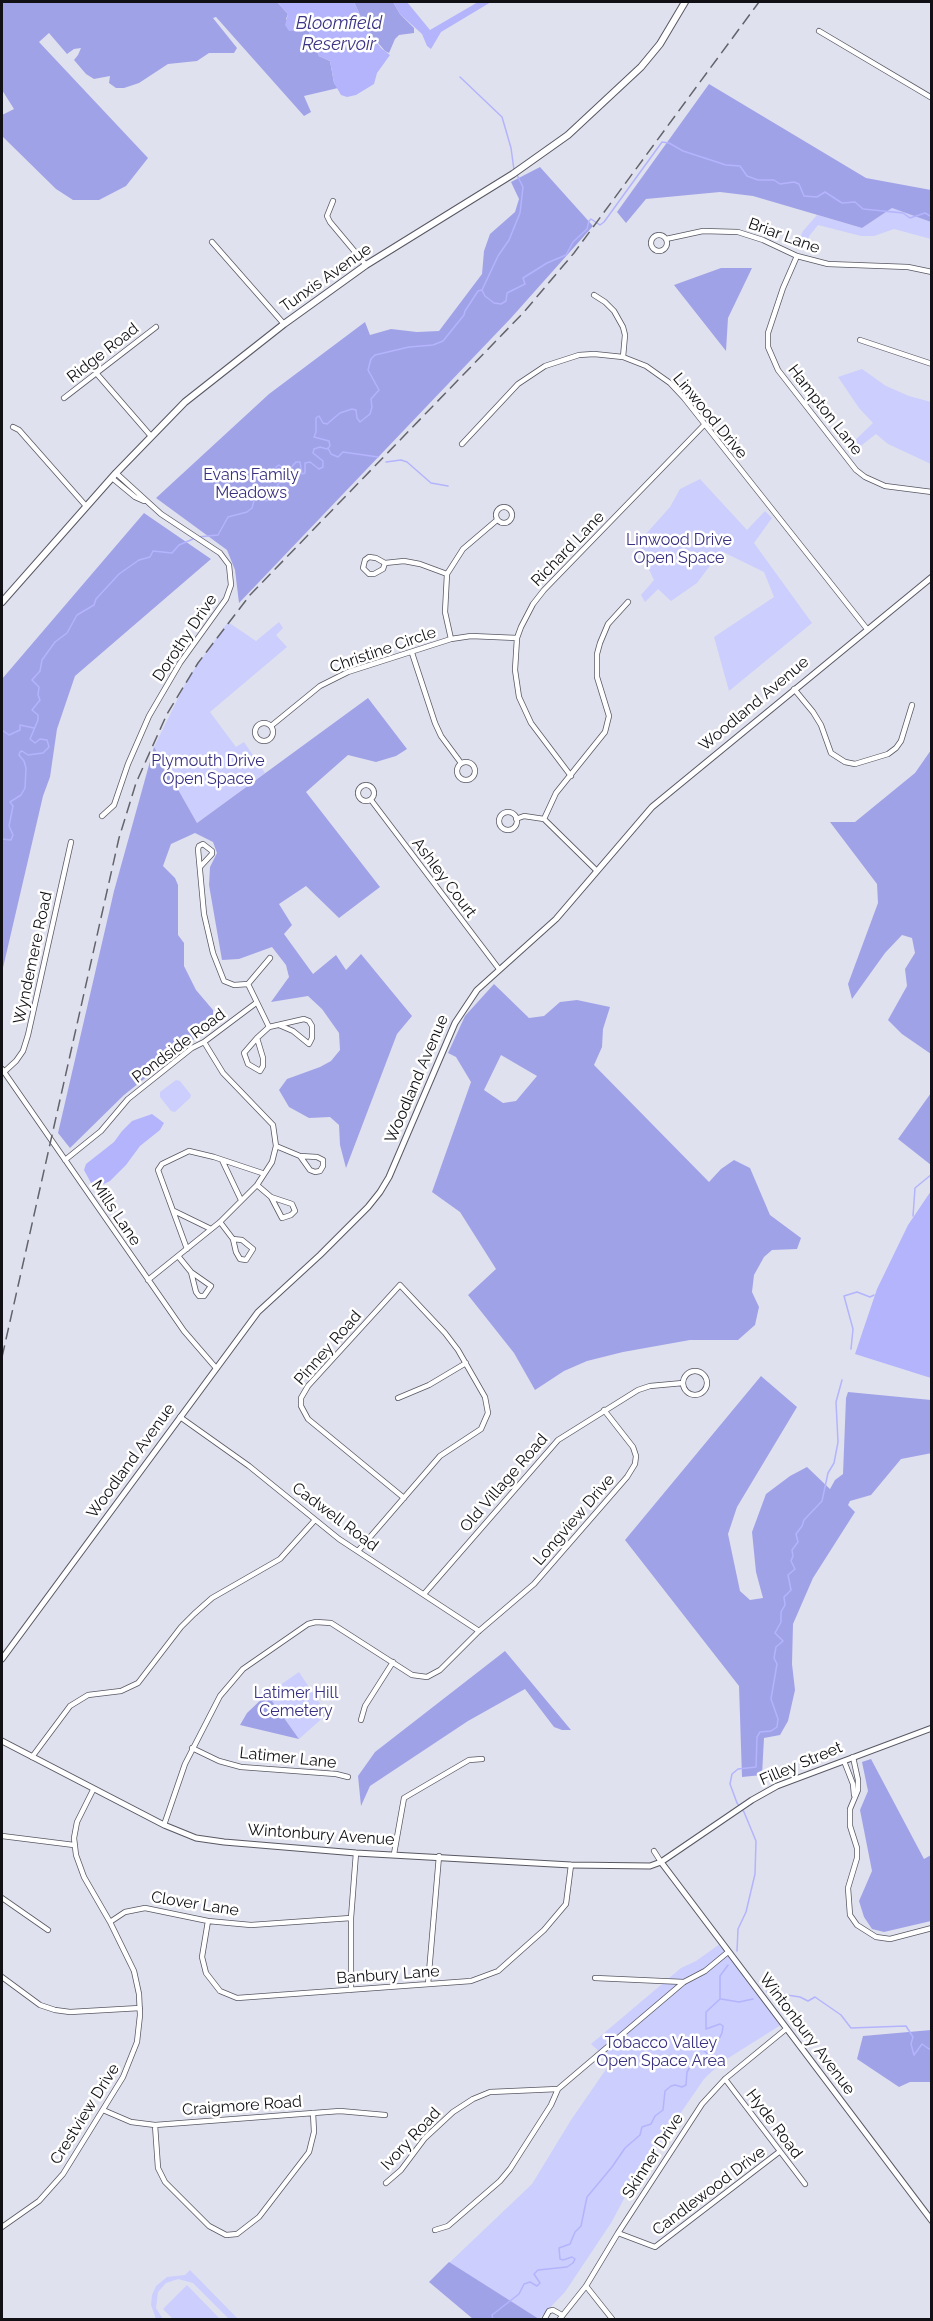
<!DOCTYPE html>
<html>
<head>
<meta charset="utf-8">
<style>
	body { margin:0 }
	#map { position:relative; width:933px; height:2321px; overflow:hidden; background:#e0e1ee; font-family:Raleway,sans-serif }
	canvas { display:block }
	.frame { position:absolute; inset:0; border:3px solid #101015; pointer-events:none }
</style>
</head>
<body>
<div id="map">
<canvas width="933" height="2321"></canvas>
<div class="frame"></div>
</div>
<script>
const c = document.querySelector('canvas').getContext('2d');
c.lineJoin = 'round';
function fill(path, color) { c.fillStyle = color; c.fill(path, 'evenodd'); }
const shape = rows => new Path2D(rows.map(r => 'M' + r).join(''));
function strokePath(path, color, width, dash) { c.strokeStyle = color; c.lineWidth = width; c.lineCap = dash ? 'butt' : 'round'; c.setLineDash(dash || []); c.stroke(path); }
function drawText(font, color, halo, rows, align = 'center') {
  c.font = font + ' Raleway,sans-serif'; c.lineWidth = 5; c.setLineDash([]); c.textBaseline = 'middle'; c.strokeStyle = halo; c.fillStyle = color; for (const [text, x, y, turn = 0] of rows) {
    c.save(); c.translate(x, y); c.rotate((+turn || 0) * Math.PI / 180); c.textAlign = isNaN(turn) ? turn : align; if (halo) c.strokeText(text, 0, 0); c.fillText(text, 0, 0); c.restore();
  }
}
fill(shape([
	[892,208,931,222,931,239,894,229,874,236,861,236,818,225,810,235,804,247,796,245,803,231,817,215,862,228],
	[862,369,886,386,909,396,931,402,931,464,888,444,876,434,853,452,849,446,873,423,859,408,838,377],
	[700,479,747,530,765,511,772,518,754,543,812,623,729,691,714,637,774,597,764,572,721,551,697,583,671,601,658,589,645,602,641,595,654,580,637,544,670,507,680,489],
	[228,622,256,641,279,622,283,628,276,635,287,647,210,712,236,747,244,742,265,773,197,823,154,747,188,678],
	[176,1080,180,1081,191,1095,190,1098,175,1112,171,1111,160,1097,160,1092],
	[299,1672,327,1714,299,1739,267,1694],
	[724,1941,784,2023,722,2062,704,2079,632,2184,611,2223,565,2292,539,2319,449,2263,532,2184,571,2120,611,2062,591,2044,681,1968,696,1961],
	[190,2270,238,2319,229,2319,193,2283,178,2279,166,2283,158,2292,156,2308,163,2319,156,2319,151,2305,152,2295,156,2286,167,2277,185,2275],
	[187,2285,220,2319,173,2319,163,2309]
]), '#cccefd');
fill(shape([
	[2,2,277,2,288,14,286,19,298,30,308,30,319,56,330,61,334,83,338,88,304,96,311,112,304,116,216,17,213,18,237,48,234,53,209,53,197,61,168,64,139,83,124,88,116,88,109,83,110,76,94,79,86,74,74,60,78,55,81,48,74,49,67,54,49,33,39,42,148,158,126,186,99,200,73,200,56,189,2,136,2,115,14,109,2,90],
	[354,2,393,2,400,14,414,28,414,33,399,35,395,39,389,53,385,51,367,30],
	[709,84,866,178,931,190,931,222,892,208,862,228,753,196,720,192,646,199,626,223,617,212],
	[540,167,593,226,511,318,239,603,235,570,227,550,156,498,269,394,365,322,370,335,391,329,417,332,439,331,482,274,484,251,490,234,515,212,519,199,511,182],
	[721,268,752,268,728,318,726,351,674,285],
	[144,513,211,559,75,676,57,729,50,777,43,796,2,972,2,679],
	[368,698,407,749,396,756,376,762,348,755,306,792,380,887,339,918,306,886,279,904,292,925,284,934,313,974,336,955,346,970,361,954,412,1016,397,1034,346,1168,340,1145,339,1125,330,1117,309,1118,289,1107,279,1090,287,1079,320,1067,331,1061,340,1050,339,1033,322,1009,308,996,271,1002,289,977,286,965,272,947,239,959,222,960,209,885,210,867,217,853,213,842,195,833,171,844,163,866,175,878,178,885,178,935,184,943,184,966,196,990,213,1010,213,1024,124,1095,70,1148,58,1133,114,891,154,747,197,823],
	[931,750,931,1054,902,1034,888,1020,907,986,905,969,915,953,912,938,902,935,885,953,852,999,848,984,878,903,877,884,830,822,855,822,915,773],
	[494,984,529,1018,544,1016,560,1002,577,1000,610,1007,603,1029,602,1047,594,1065,709,1182,721,1169,734,1160,750,1168,770,1215,801,1238,797,1249,772,1250,764,1257,754,1275,752,1292,759,1307,755,1325,738,1340,690,1340,623,1352,587,1361,564,1371,535,1390,514,1353,468,1295,496,1269,460,1212,432,1192,471,1082,456,1057,448,1053,465,1016],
	[501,1055,537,1076,516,1101,503,1103,484,1090],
	[931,1093,931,1165,898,1139],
	[761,1376,797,1407,737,1507,728,1534,740,1591,750,1600,763,1598,756,1572,752,1532,766,1494,790,1476,807,1467,830,1489,835,1480,843,1474,846,1398,848,1392,931,1400,932,1453,901,1459,871,1495,850,1501,848,1505,855,1512,813,1578,793,1624,792,1664,795,1690,788,1721,780,1735,764,1738,762,1775,742,1777,739,1686,625,1540],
	[505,1651,571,1730,562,1730,554,1727,525,1689,468,1721,370,1786,361,1806,358,1776,375,1752],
	[267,1694,299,1739,240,1725,247,1713],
	[871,1759,924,1859,931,1855,931,1921,884,1932,872,1929,864,1917,859,1901,872,1871,860,1810,868,1791,862,1762],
	[931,2030,931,2082,910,2082,899,2087,857,2059,863,2036],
	[449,2262,539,2319,540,2319,473,2319,429,2282]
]), '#a0a2e8');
fill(shape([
	[277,2,354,2,367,30,381,48,390,55,377,73,374,84,356,95,347,97,341,95,334,83,330,61,319,56,308,30,289,31,285,25,288,14],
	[393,2,407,2,430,30,478,2,491,2,441,32,431,49,427,46,422,34,400,14],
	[152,1114,164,1123,160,1130,140,1146,126,1165,110,1181,102,1185,91,1183,84,1170,86,1164,114,1142,122,1131,132,1121],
	[931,1191,932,1378,931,1378,855,1354,877,1289,908,1225]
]), '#b3b4fc');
strokePath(shape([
	[460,77,502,117,511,148,514,170],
	[482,290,498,256,509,240,520,213,523,187,517,175],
	[328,448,331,454,338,457,343,452,378,457],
	[386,462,401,460,407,462,431,483,448,486],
	[198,537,218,535,228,517,247,512,252,508,254,501,250,493,252,489,261,489,264,492,264,499,266,501,269,499,279,483,276,467,279,465,288,471,296,462,300,462,302,474,305,473,305,463,310,462,319,469,323,467,323,461,313,453,314,449,320,447,327,449,330,446,329,441,314,437,316,432,316,418,319,416,323,423,327,424,340,413,352,409,356,410,357,418,360,422,370,414,372,407,371,399,379,390,368,370,371,359,375,355,409,347,433,345,443,341,464,315,465,311,478,291,482,290,485,296,494,303,501,304,506,301,507,293,525,284,523,278,547,263,566,255,573,242,587,229,589,221,591,219,600,225,604,222,662,142,669,143,683,151,726,165,740,166,747,176,758,180,774,180,780,184,794,182,799,184,804,196,817,197,825,192,842,203,855,202,863,209,903,213,910,218,925,213,932,217],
	[2,730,9,735,20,730,20,725,34,728],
	[2,839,11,840,13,835,9,826,13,806,10,802,21,795,25,788,26,768,24,761,19,755,20,752,22,751,28,755,43,753,49,747,47,740,40,739,35,743,30,739,38,720,38,715,32,710,40,700,38,695,39,687,32,680,40,671,42,660,55,642,67,633,77,615,94,605,96,599,119,574,139,560,150,557,153,551,172,553,179,545,193,539],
	[913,1216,915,1188,932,1174],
	[851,1349,853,1329,844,1296,857,1292,870,1297,874,1295],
	[737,1951,738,1929,746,1912,755,1874,756,1841,744,1812,737,1803,730,1784,732,1774,738,1769,756,1767,757,1737,760,1732,771,1731,777,1727,778,1719,771,1699,777,1664,774,1658,776,1647,783,1641,775,1633,781,1622,781,1612,785,1605,784,1597,791,1590,788,1575,795,1569,791,1561,793,1556,792,1550,798,1542,796,1534,802,1526,804,1520,822,1501,828,1473,834,1463,838,1442,836,1402,842,1380],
	[767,1992,800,1997,808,2001,815,1997,841,2015,851,2028,906,2026,913,2037,911,2044,914,2055,922,2044,929,2049,932,2048],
	[721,1999,739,2002,753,1999],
	[493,2320,492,2315,519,2294,524,2284,530,2282,537,2286,540,2283,534,2274,538,2270,567,2267,573,2263,575,2259,572,2257,563,2260,560,2259,559,2248,570,2244,575,2232,581,2226,587,2197,612,2167,625,2148,640,2135,642,2127,651,2124,655,2116,663,2110,665,2091,671,2086,675,2085,682,2087,686,2085,687,2072,690,2067,706,2057,707,2053,701,2049,701,2046,718,2041,722,2033,723,2026,720,2024,706,2029,706,2012,720,1999,720,1976,728,1965]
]), '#b3b4fc', 1.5);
const minor = shape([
	[819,31,932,98],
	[333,201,327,216,330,222,366,265],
	'651 243a8 8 0 1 1 16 0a8 8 0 1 1-16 0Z',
	[666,239,703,231,738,232,763,240,797,256,828,264,908,267,932,272],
	[212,242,284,324],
	[797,256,783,288,768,333,768,347,778,370,856,470,865,477,885,486,932,492],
	[594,295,605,302,614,311,623,327,625,335,623,357],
	[860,340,932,364],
	[97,374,150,435],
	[64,398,156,327],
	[13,427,19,430,86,506],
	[462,444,518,384,545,366,579,355,594,354,623,357,646,366,670,383,684,398,867,629],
	[112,478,135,497,144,501],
	'496 515a8 8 0 1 1 16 0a8 8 0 1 1-16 0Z',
	[385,563,383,569,374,574,369,574,363,568,365,560,369,557,376,558,385,563,404,561,420,564,447,574],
	[451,639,445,612,447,574,463,549,497,520],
	[412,653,435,723,441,736,461,763],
	[794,689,813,712,821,725,831,753,845,762,855,764,888,754,896,748,901,741,912,705],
	'255 732a9 9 0 1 1 18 0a9 9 0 1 1-18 0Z',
	[271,726,320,686,348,672,451,639,471,636,517,638],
	'457 771a9 9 0 1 1 18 0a9 9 0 1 1-18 0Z',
	[571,776,531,723,519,697,515,670,517,638,521,627,533,604,544,590,704,425],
	'358 793a8 8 0 1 1 16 0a8 8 0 1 1-16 0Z',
	[371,800,499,969],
	'499 821a9 9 0 1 1 18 0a9 9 0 1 1-18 0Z',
	[102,816,114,805,128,764,149,716,180,663,226,599,231,585,229,565,220,553,161,514,116,473],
	[516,819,524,816,544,819,597,871],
	[544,819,556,793,605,732,609,716,597,677,597,654,600,643,608,624,628,602],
	[200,867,212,854,212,851,203,844,199,846,198,849,204,914,213,953,224,981,234,985,248,984,270,958],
	[248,984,269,1027,257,1038,244,1053,248,1064,260,1071,263,1066,263,1058,257,1038],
	[269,1027,304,1019,309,1021,312,1026,312,1038,309,1044,293,1031,279,1025],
	[2,1069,184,1331,216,1368],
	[4,1072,16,1061,23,1051,28,1035,71,842],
	[276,1146,300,1156,310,1170,315,1172,320,1171,323,1166,323,1160,317,1157,300,1156],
	[65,1160,101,1131,128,1099,192,1048,204,1042,256,1003],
	[222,1160,241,1200],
	[257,1185,271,1197,282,1218,291,1215,295,1211,292,1204,271,1197],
	[174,1211,211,1229],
	[220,1222,233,1239,236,1252,240,1259,246,1260,253,1249,242,1240,233,1239],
	[187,1249,158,1170,162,1164,189,1151,214,1157,262,1173],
	[178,1256,191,1272,211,1286,204,1296,199,1296,196,1292,191,1272],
	[148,1280,220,1222,257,1185,272,1162,276,1146,273,1125,223,1073,204,1042],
	'683 1383a12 12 0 1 1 24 0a12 12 0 1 1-24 0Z',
	[398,1398,429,1385,466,1363],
	[180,1417,249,1466,339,1539,479,1631],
	[358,1551,440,1456,481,1429,488,1413,485,1397,458,1350,445,1333,400,1285,308,1386,301,1398,301,1406,308,1419,404,1498],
	[424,1594,558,1440,638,1390,650,1386,683,1383],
	[361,1720,365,1706,393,1662],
	[192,1748,219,1761,241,1767,336,1774,348,1777],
	[32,1757,70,1706,88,1695,121,1691,138,1683,181,1627,194,1614,212,1598,280,1559,315,1520],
	[853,1757,858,1780,858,1790,850,1809,850,1826,857,1848,857,1858,848,1888,850,1915,857,1925,876,1937,890,1939,932,1928],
	[844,1761,853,1784,854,1795],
	[164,1825,185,1764,220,1696,243,1669,308,1624,316,1622,331,1623,412,1675,427,1677,440,1670,479,1631,534,1584,627,1477,635,1464,636,1456,633,1447,604,1410],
	[2,1836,74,1845],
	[654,1851,661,1862],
	[394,1854,404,1798,469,1760,482,1759],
	[2,1898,48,1930],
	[208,1921,202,1957,206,1973,220,1991,237,1998,471,1981,498,1971,544,1930,566,1904,571,1865],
	[110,1922,125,1912,145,1908,208,1921,251,1925,351,1918],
	[2,1977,40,2005,55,2010,70,2012,140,2008],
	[595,1978,684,1982],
	[428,1984,439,1856],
	[351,1990,351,1918,356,1853],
	[725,2079,805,2184],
	[103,2110,131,2122,155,2125,340,2111,385,2115],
	[155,2125,158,2168,165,2182,209,2226,226,2235,237,2234,259,2217,309,2152,314,2132,313,2113],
	[386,2183,401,2170,425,2138,453,2112,473,2099,490,2092,558,2089],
	[2,2227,39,2201,63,2174,123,2077,137,2042,140,2015,139,1994,134,1971,110,1922,84,1877,76,1855,74,1838,77,1822,93,1790],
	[435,2230,448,2226,500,2181,510,2169,551,2105,558,2089,684,1982,705,1971,728,1952],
	[618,2233,655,2247,779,2152],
	[586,2286,613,2320],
	[544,2320,549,2311,553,2310,562,2315],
	[559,2320,586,2286,618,2233,702,2104,725,2079,786,2029]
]);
const tertiary = shape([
	[2,1659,258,1312,320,1255,368,1207,380,1192,389,1177,455,1023,477,990,556,919,652,807,932,577],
	[2,1741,164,1825,196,1838,224,1842,356,1853,571,1865,650,1866,661,1862,752,1800,777,1786,932,1728],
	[661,1862,932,2221]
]);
const secondary = shape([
	[2,602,116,473,185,402,284,324,366,265,513,174,568,135,641,67,660,44,685,2]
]);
strokePath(minor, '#575863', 6);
strokePath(tertiary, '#575863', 7);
strokePath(secondary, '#575863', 8);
strokePath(minor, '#fff', 4.5);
strokePath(tertiary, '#fff', 5);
strokePath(secondary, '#fff', 6);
strokePath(shape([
	[2,1357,119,838,136,783,167,714,198,663,250,595,524,312,574,253,759,2]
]), '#63636c', 1.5, [12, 6]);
drawText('16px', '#101015', '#fff', [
	["Briar Lane",784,236,20],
	["Tunxis Avenue",326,278,-35],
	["Ridge Road",103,353,-38],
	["Hampton Lane",825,410,52],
	["Linwood Drive",710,416,50],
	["Richard Lane",568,549,-46],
	["Dorothy Drive",185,638,-56],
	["Christine Circle",383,650,-19],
	["Woodland Avenue",754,704,-40],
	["Ashley Court",444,878,53],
	["Wyndemere Road",33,958,-78],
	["Pondside Road",179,1046,-37],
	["Woodland Avenue",417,1079,-67],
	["Mills Lane",116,1213,56],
	["Pinney Road",328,1348,-49],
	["Woodland Avenue",131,1461,-54],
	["Old Village Road",504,1483,-49],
	["Cadwell Road",335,1517,37],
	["Longview Drive",574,1520,-49],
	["Latimer Lane",288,1758,6],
	["Filley Street",801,1764,-23],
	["Wintonbury Avenue",321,1835,4],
	["Clover Lane",195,1904,9],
	["Banbury Lane",388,1975,-4],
	["Wintonbury Avenue",807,2034,53],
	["Craigmore Road",242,2106,-4],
	["Crestview Drive",85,2114,-58],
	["Hyde Road",774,2124,53],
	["Ivory Road",411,2139,-47],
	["Skinner Drive",653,2156,-57],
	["Candlewood Drive",709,2191,-37]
]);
drawText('16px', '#383080', '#fff', [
	["Evans Family",251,475],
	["Meadows",251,493],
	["Linwood Drive",679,540],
	["Open Space",679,558],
	["Plymouth Drive",208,761],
	["Open Space",208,779],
	["Latimer Hill",296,1693],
	["Cemetery",296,1711],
	["Tobacco Valley",661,2043],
	["Open Space Area",661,2061]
]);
drawText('italic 18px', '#3c3484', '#fff', [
	["Bloomfield",339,24],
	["Reservoir",339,45]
]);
</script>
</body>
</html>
